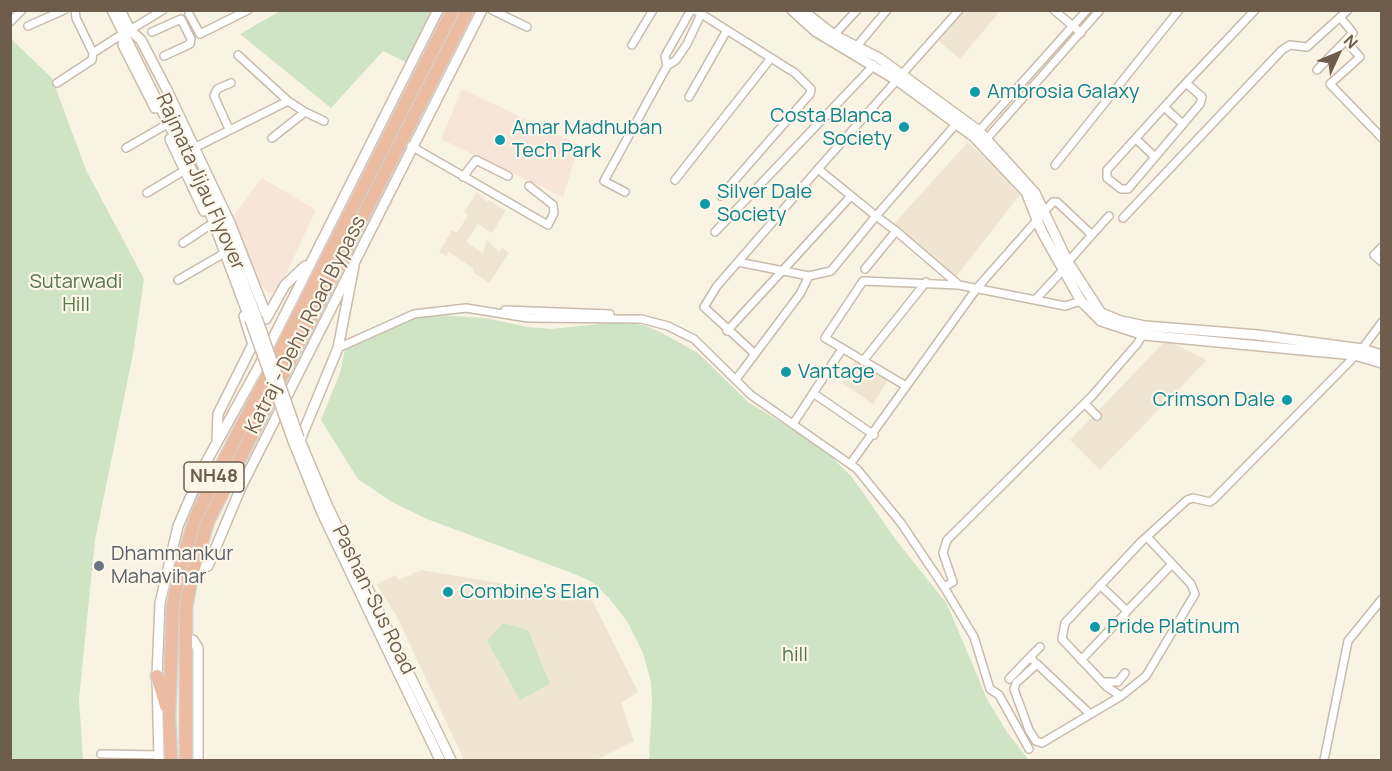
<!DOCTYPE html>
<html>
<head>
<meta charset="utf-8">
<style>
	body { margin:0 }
	#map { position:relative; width:1392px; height:771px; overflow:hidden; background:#f9f3e4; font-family:Manrope,sans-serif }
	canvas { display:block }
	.frame { position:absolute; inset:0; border:12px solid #6e5c4d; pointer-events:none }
	.north { position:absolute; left:1308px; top:24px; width:60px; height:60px; -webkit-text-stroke:4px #fcf7e9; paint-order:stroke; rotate:46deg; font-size:16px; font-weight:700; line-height:24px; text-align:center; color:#6e5c4d }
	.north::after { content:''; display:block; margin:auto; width:21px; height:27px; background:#6e5c4d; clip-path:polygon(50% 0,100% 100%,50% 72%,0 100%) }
</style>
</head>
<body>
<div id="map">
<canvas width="1392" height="771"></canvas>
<div class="frame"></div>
<div class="north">N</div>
</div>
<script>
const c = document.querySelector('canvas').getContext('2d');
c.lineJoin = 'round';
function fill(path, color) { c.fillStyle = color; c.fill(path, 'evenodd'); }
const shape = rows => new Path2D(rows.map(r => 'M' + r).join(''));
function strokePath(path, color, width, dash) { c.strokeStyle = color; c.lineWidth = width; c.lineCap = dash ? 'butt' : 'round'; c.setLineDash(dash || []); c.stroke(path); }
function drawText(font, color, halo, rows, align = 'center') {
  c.font = font + ' Manrope,sans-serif'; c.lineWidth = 4.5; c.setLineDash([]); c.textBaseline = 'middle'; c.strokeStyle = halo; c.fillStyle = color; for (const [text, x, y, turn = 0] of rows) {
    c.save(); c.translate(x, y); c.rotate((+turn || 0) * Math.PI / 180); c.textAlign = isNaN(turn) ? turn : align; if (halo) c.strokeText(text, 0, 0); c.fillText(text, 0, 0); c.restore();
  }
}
fill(shape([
	[963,11,1000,11,960,59,937,40],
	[968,142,1022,192,955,278,892,226],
	[477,192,487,202,489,200,506,211,492,233,478,224,466,242,483,253,487,240,499,252,502,248,509,253,489,283,474,273,473,268,449,252,446,256,439,252,452,230,457,233,468,215,464,212],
	[1166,340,1207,360,1100,470,1070,440],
	[855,360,888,380,873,404,842,383],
	[421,570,591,598,638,692,621,703,634,741,596,760,464,760,396,615,376,584,396,575,399,580]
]), '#f0e5d3');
fill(shape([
	[462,89,579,145,563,197,441,139],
	[262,178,316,210,277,293,269,292,262,286,231,219]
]), '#f8e5d9');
fill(shape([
	[280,11,280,10,433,11,406,62,383,51,331,108,240,34],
	[10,38,52,78,86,170,144,279,133,354,95,540,79,699,83,760,11,760],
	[436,315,485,318,528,327,551,329,618,322,643,325,662,333,698,353,748,402,822,448,852,477,896,540,947,604,987,699,1007,732,1029,760,649,760,652,702,651,682,643,653,627,621,608,597,592,582,572,573,427,519,392,502,358,479,321,420,340,373,345,350,403,321],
	[503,623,528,630,550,684,520,700,487,641]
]), '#cee4c4');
const street = shape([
	[492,10,527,27],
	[695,10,795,73,811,89,810,94,721,196],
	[1054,10,1081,33],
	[189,14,200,34,248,10],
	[10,22,22,10],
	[28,26,64,10],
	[130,30,163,10],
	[152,32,181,19,191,39,190,44,164,56],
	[834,35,857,10],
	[1346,41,1360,57,1330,84,1382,138],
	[632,45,653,10],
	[857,46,887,10],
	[96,51,124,33],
	[238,55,288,101],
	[667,66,665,56,691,10],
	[1317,70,1353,33,1340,17],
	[57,83,92,60,93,53,76,18,75,10],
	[1186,83,1202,97,1200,104,1128,189,1121,189,1107,178,1107,170,1164,107,1186,83,1255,10],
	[689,97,727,30],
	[1164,107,1183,124],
	[229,129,214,96,217,89,231,83],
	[977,133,1087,10],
	[272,138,305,112,324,121],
	[1136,139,1155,157],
	[984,142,1100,10],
	[411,146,548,225,554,213,553,205,529,186],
	[126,148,164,126],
	[194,148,288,101,305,112],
	[1055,165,1179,10],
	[818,169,959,10],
	[463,177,476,160,508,176],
	[675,180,771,58],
	[625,192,604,181,667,66,676,60,687,44,701,14],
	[147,193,185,170],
	[1123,218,1282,50,1290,45,1307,47,1348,10],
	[896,231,959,285],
	[715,232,874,65],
	[1090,237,1109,216],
	[183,243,210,225],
	[1382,247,1374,255,1382,262],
	[738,262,809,276],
	[178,280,221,255],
	[1035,300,1065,306,1081,301],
	[505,310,610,314],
	[727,331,851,196],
	[338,348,414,314,466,308,528,318,641,319,668,326,694,339,751,395,857,469,901,523,944,587,974,637,990,689,999,695,1029,749],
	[755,354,704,307,717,286,770,225,818,169,876,216,956,124],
	[863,361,926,282],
	[737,378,800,294,809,276,831,271,876,216,896,231,865,269],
	[906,386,825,338,863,281,959,285,1035,300,1064,269],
	[813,393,874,435],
	[1085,404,1097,416],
	[795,421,842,349],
	[851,463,977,288,1053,202,1057,202,1090,233,1090,237,1068,262],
	[1148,538,1191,584,1195,594,1146,676,1121,696,1107,687,1062,639,1065,623,1141,542,1187,500,1193,498,1210,502,1214,499,1362,349,1382,322],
	[1100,585,1127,611,1172,564],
	[944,587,953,582,943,553,947,540,1092,396,1137,344,1145,331],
	[1033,660,1030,657,1040,647],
	[1081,660,1125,614],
	[1009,679,1030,657],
	[1102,682,1118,682,1125,673],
	[1090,714,1037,664,1016,683,1014,689,1029,730,1036,741,1042,743,1121,696],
	[101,754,159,755],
	[1324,760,1348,641,1382,599]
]);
const secondary = shape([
	[112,10,201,189,250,320],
	[120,10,130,30,141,40,167,90,230,223,267,317],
	[792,10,815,31,898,81,974,137,1026,192,1042,232,1081,301,1101,321,1144,335,1355,355,1382,363],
	[802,10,834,35,879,58,979,131,1035,193,1068,262,1101,313,1121,321,1145,326,1258,335,1362,349,1382,355],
	[124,33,123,45,155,108],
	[170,139,204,211],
	[210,194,257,318],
	[244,316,253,345],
	[266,319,285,285,305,266],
	[299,438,328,507,451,760],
	[217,440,218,414,255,340],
	[300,440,338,348,354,266],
	[293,441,322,513,440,760],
	[193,571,208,566,242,485,482,10],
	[185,640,193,640,198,648,198,760],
	[159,760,157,676,160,603,178,526,204,466,258,368,438,10]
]);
const highway = shape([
	[157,676,166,706],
	[171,760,169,716,173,605,179,572,196,516,453,10],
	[186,760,186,607,192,575,208,521,468,10]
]);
strokePath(street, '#c8bbac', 10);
strokePath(secondary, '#cbbcaa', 12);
strokePath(highway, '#d6d1cd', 15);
strokePath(street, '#fff', 7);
strokePath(secondary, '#fff', 9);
strokePath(highway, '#ecbca2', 12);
const secondaryBridge = shape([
	[257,318,299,438],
	[250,320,293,441]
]);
strokePath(secondaryBridge, '#cbbcaa', 12, []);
strokePath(secondaryBridge, '#fff', 9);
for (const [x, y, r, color] of [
	[975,92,6,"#0f9aa8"],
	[904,127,6,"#0f9aa8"],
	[500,140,6,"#0f9aa8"],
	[705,204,6,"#0f9aa8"],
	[786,372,6,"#0f9aa8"],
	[1287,400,6,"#0f9aa8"],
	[99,566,6,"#6b7280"],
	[448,592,6,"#0f9aa8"],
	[1095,627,6,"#0f9aa8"]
]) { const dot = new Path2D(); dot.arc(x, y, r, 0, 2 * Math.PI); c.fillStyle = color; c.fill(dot); strokePath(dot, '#fcf7e9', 2); }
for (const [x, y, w] of [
	[214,477,60]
]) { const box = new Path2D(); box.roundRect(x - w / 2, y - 15, w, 30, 4.5); c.fillStyle = '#fcf7e9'; c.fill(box); strokePath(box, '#6e5c4d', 1.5); }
drawText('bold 18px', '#6e5c4d', null, [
	["NH48",214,477]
]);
drawText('20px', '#0d838f', '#fcf7e9', [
	["Ambrosia Galaxy",987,92],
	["Costa Blanca",892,116,"right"],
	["Society",892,139,"right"],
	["Amar Madhuban",512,128],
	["Tech Park",512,151],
	["Silver Dale",717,192],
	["Society",717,215],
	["Vantage",798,372],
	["Crimson Dale",1275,400,"right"],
	["Combine's Elan",460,592],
	["Pride Platinum",1107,627]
], 'left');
drawText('20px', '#6e5c4d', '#fcf7e9', [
	["Rajmata Jijau Flyover",200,182,66],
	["Katraj - Dehu Road Bypass",306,325,-63],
	["Pashan-Sus Road",373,600,64]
]);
drawText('20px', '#537849', '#fcf7e9', [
	["Sutarwadi",76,282],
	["Hill",76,305],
	["hill",795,655]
]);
drawText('20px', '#5b616d', '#fcf7e9', [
	["Dhammankur",111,554],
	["Mahavihar",111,577]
], 'left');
</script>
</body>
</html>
